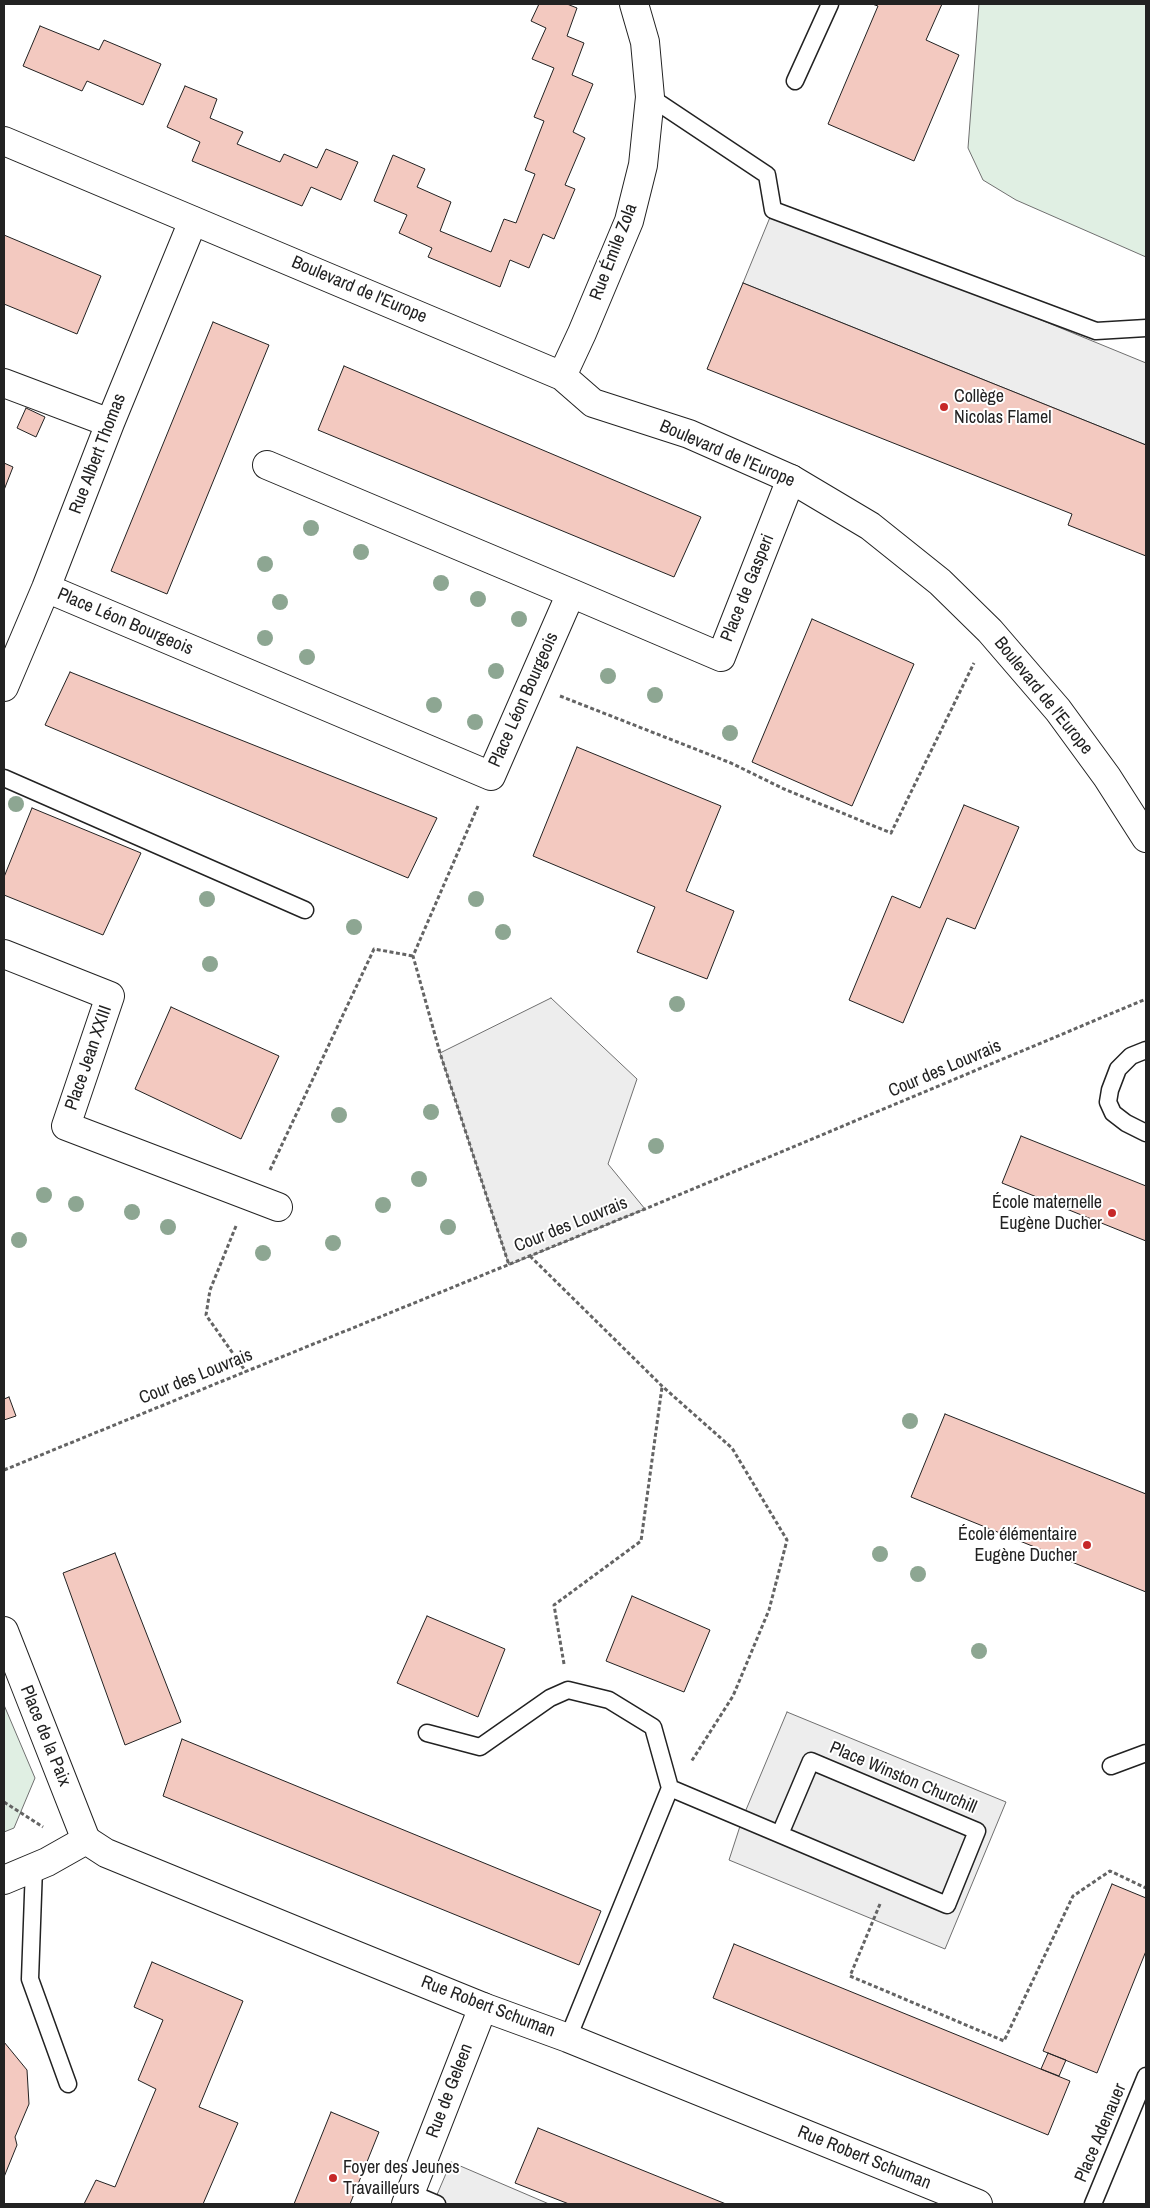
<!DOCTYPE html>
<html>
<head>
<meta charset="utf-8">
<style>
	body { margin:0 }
	#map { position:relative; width:1150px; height:2208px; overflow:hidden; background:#fff; font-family:"Archivo Narrow",sans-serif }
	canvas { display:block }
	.frame { position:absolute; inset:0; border:5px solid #222; pointer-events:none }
</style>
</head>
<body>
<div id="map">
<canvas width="1150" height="2208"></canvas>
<div class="frame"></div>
</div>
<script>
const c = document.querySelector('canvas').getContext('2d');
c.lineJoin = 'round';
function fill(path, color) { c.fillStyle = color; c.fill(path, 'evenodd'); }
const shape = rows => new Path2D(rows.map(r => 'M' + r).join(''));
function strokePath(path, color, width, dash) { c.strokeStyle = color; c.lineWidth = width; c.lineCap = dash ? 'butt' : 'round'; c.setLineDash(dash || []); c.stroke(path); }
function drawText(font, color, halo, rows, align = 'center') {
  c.font = font + ' "Archivo Narrow",sans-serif'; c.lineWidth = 4; c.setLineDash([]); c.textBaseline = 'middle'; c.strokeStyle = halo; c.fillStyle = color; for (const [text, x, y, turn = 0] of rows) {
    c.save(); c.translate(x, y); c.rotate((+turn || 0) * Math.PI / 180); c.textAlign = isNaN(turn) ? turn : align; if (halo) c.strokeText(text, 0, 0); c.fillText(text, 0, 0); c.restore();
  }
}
const green = shape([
	[979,4,1146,4,1146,257,1016,200,983,180,968,148,979,4],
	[4,1705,35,1778,14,1828,4,1832,4,1705]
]);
fill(green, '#e0efe3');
strokePath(green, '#6f6f6f', 1);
const parking = shape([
	[773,210,1146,363,1146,445,743,283,773,210],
	[551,998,637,1079,608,1164,645,1209,509,1265,440,1053,551,998],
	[787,1712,1006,1802,945,1949,729,1860,743,1817,787,1712],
	[451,2162,549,2204,433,2204,451,2162]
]);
fill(parking, '#ededed');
strokePath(parking, '#6f6f6f', 1);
const building = shape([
	[539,4,567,4,577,8,567,36,584,43,572,75,593,84,573,132,585,138,565,185,575,189,554,239,543,234,529,268,510,260,500,287,428,257,432,248,399,233,407,215,374,201,393,155,425,169,417,187,451,202,440,231,491,252,504,219,516,223,535,174,525,170,544,121,534,117,554,68,532,59,546,28,531,21,539,4],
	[872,4,942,4,926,40,959,55,914,161,828,124,878,6,872,4],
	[40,26,99,50,104,40,161,64,143,105,87,81,82,91,23,66,40,26],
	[185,86,217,99,210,118,243,132,237,144,280,162,284,154,317,168,326,149,358,162,341,200,311,187,302,206,192,161,200,142,167,127,185,86],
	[4,235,101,276,77,334,4,304,4,235],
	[743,283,1146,445,1146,556,1068,525,1072,514,707,369,743,283],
	[213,322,269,345,167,594,111,571,213,322],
	[344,366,701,517,674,577,318,430,344,366],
	[26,408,45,417,36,437,17,428,26,408],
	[4,463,13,467,4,490,4,463],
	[812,619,914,664,852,806,752,762,812,619],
	[70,672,437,818,408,878,45,725,70,672],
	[577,747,721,806,686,891,734,911,707,979,637,952,655,907,533,856,577,747],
	[964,805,1019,827,975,929,947,918,903,1023,849,1000,892,896,920,908,964,805],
	[32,808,141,853,103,935,4,895,4,877,32,808],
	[171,1007,279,1056,241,1139,135,1089,171,1007],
	[1021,1136,1146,1186,1146,1241,1002,1183,1021,1136],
	[9,1397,16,1416,4,1420,4,1399,9,1397],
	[945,1414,1146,1494,1146,1592,911,1497,945,1414],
	[115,1553,181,1722,125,1745,63,1573,115,1553],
	[632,1596,710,1630,684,1692,606,1661,632,1596],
	[427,1616,505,1649,478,1717,397,1683,427,1616],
	[182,1739,601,1911,579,1965,163,1796,182,1739],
	[1112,1884,1146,1898,1146,1951,1097,2073,1043,2051,1112,1884],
	[734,1944,1070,2081,1048,2135,713,1998,734,1944],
	[152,1962,243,2001,199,2107,238,2123,203,2204,84,2204,96,2180,115,2187,156,2089,138,2080,163,2020,134,2007,152,1962],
	[4,2042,27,2070,29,2104,15,2137,17,2145,4,2177,4,2042],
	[1048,2053,1066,2060,1059,2076,1041,2069,1048,2053],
	[331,2112,379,2132,350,2204,294,2204,331,2112],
	[538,2128,726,2204,569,2204,515,2183,538,2128]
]);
fill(building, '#f3c9c0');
strokePath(building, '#222', 1);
const lane = shape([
	[795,81,830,4],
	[650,97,767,175,773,210,1096,331,1146,328],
	[4,778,305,910],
	[1146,1050,1131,1056,1118,1069,1110,1090,1108,1102,1113,1113,1126,1123,1146,1133],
	[427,1733,480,1747,550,1698,568,1690,609,1700,653,1727,670,1788],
	[1111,1766,1146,1753],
	[34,1867,30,1979,68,2084],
	[568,2038,670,1788,947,1905,977,1831,811,1761,780,1834],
	[411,2193,437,2204],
	[1093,2204,1146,2076]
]);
const street = shape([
	[4,383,110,423],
	[46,588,491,776,571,593,267,465],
	[571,593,721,657,791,479],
	[4,687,46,588,110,423,193,221],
	[4,954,110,996,66,1126,278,1207],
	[4,1631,86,1840],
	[406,2204,483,2007]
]);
const secondary = shape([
	[4,141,562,376,593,403,689,434,791,479,870,526,940,582,990,631,1058,710,1107,777,1146,838],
	[562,376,582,333,629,221,643,165,650,97,645,42,634,4],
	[4,1880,47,1862,86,1840,106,1853,328,1944,483,2007,568,2038,978,2204]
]);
strokePath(lane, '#222', 19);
strokePath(street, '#222', 30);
strokePath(secondary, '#222', 30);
strokePath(shape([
	[560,696,731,763,784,789,891,833,974,663],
	[478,806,413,956,440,1053,509,1265],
	[270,1170,374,949,413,956],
	[236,1226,210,1290,206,1315,246,1372],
	[530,1256,662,1386,732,1448,787,1540,769,1610,733,1696,691,1762],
	[4,1470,645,1209,1146,999],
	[564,1664,554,1605,641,1541,662,1387],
	[4,1802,43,1827],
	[880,1904,850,1976,1004,2041,1073,1896,1110,1871,1146,1888]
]), '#646464', 3, [4, 2.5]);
strokePath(lane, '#fff', 16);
strokePath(street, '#fff', 28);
strokePath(secondary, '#fff', 28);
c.fillStyle = '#8da692';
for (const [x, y] of [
	[311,528],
	[361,552],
	[265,564],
	[441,583],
	[478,599],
	[280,602],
	[519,619],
	[265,638],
	[307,657],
	[496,671],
	[608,676],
	[655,695],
	[434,705],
	[475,722],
	[730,733],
	[16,804],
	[207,899],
	[476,899],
	[354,927],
	[503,932],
	[210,964],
	[677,1004],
	[431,1112],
	[339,1115],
	[656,1146],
	[419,1179],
	[44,1195],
	[76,1204],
	[383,1205],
	[132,1212],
	[168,1227],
	[448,1227],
	[19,1240],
	[333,1243],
	[263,1253],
	[910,1421],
	[880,1554],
	[918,1574],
	[979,1651]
]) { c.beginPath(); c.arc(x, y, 8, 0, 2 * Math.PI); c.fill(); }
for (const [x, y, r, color] of [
	[944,407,5,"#c62828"],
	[1112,1213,5,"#c62828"],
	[1087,1545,5,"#c62828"],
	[333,2178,5,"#c62828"]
]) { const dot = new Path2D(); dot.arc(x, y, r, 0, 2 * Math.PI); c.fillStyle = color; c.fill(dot); strokePath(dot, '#fff', 2); }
drawText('18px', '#222', '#fff', [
	["Rue Émile Zola",614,252,-69],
	["Boulevard de l'Europe",359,290,23],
	["Rue Albert Thomas",98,454,-69],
	["Boulevard de l'Europe",727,454,23],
	["Place de Gasperi",748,588,-68],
	["Place Léon Bourgeois",125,622,23],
	["Boulevard de l'Europe",1043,696,51],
	["Place Léon Bourgeois",524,700,-66],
	["Place Jean XXIII",89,1058,-71],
	["Cour des Louvrais",945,1069,-23],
	["Cour des Louvrais",571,1225,-22],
	["Cour des Louvrais",196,1377,-22],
	["Place de la Paix",45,1736,68],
	["Place Winston Churchill",903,1778,23],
	["Rue Robert Schuman",488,2007,21],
	["Rue de Geleen",450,2091,-69],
	["Place Adenauer",1101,2133,-67],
	["Rue Robert Schuman",864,2158,22]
]);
drawText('18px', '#222', '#fff', [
	["Collège",954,397],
	["Nicolas Flamel",954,418],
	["École maternelle",1102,1203,"right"],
	["Eugène Ducher",1102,1224,"right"],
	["École élémentaire",1077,1535,"right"],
	["Eugène Ducher",1077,1556,"right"],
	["Foyer des Jeunes",343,2168],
	["Travailleurs",343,2189]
], 'left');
</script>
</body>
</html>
